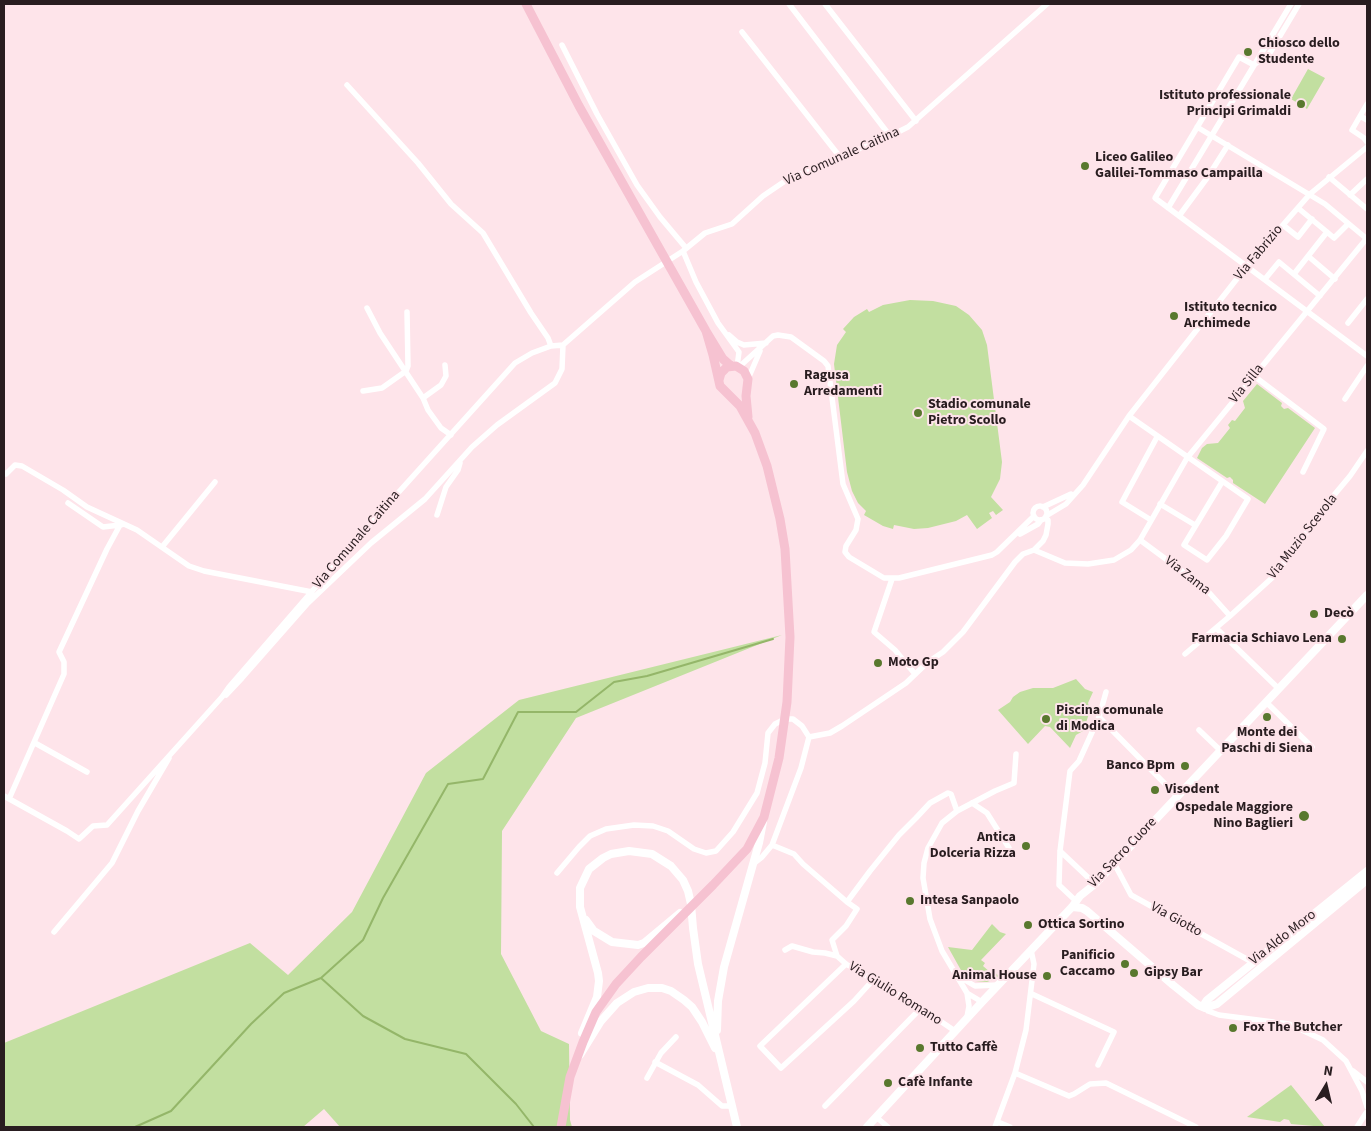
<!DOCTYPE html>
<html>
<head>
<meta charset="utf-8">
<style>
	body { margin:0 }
	#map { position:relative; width:1371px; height:1131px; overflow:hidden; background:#fee4ea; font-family:"Source Sans 3",sans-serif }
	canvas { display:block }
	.frame { position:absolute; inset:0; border:5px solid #291d20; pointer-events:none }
	.north { position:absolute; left:1301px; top:1061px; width:50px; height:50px; -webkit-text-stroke:4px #fee4ea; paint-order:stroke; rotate:9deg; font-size:14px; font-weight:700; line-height:20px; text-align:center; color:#291d20 }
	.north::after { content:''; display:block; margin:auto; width:18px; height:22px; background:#291d20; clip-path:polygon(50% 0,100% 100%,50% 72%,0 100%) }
</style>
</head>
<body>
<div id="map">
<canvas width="1371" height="1131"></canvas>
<div class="frame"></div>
<div class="north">N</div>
</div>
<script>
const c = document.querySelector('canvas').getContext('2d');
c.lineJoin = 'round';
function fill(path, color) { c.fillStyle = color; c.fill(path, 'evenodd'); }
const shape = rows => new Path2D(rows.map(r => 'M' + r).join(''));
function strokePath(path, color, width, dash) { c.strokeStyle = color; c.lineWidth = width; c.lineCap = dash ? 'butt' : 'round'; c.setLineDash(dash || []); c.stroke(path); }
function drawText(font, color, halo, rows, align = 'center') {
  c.font = font + ' "Source Sans 3",sans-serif'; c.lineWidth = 4; c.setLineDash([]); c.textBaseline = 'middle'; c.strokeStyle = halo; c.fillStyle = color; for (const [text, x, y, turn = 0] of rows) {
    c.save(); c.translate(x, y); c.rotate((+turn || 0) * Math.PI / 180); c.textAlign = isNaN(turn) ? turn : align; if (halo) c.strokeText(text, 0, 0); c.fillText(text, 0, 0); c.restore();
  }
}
fill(shape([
	[1308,69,1325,78,1307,109,1291,99],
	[910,300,933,301,956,306,969,315,982,330,987,345,1002,462,1000,479,991,497,1003,510,996,515,993,511,989,513,992,518,977,529,967,515,956,521,928,528,914,529,894,525,893,529,883,526,864,515,866,511,858,503,852,491,847,472,834,364,837,345,846,332,843,329,854,317,867,309,869,312,883,305],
	[1257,384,1282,403,1281,406,1284,409,1288,408,1315,428,1265,504,1233,483,1233,480,1230,477,1227,478,1197,458,1202,448,1207,444,1218,443,1230,428,1228,425,1232,420,1235,421,1245,408,1243,401],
	[782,635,576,718,502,831,501,954,541,1031,569,1044,570,1120,572,1127,340,1127,324,1109,303,1127,4,1127,4,1043,250,943,288,975,352,912,426,773,519,700],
	[1076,679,1085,689,1093,692,1088,703,1090,711,1083,731,1076,735,1070,748,1050,727,1045,726,1028,744,998,710,1010,702,1013,697,1020,692,1033,688,1053,688],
	[992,924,1000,932,1006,934,981,960,985,963,983,966,990,972,992,970,999,976,995,979,987,982,975,981,962,972,948,947,972,950],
	[1291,1085,1325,1127,1291,1124,1289,1120,1284,1119,1280,1122,1247,1117]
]), '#c2dfa0');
strokePath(shape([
	[321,978,363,1016,405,1039,466,1054,516,1104,534,1127],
	[135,1127,171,1111,251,1024,284,993,321,978,363,940,383,898,448,784,483,779,518,712,576,712,614,682,647,676,773,639]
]), '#94b669', 2);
strokePath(shape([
	[789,4,890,136],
	[825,4,916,121],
	[742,32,840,157],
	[562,45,597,114,637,185,660,217,686,248],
	[1255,64,1268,56,1299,4],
	[1254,65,1239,57,1155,198,1367,356],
	[347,85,418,163,451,204,483,233,531,313,548,338,551,346],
	[1367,104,1352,130,1364,138,1367,142],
	[1360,116,1367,120],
	[1197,127,1325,204,1367,239],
	[1329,177,1367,209],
	[1350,195,1367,179],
	[1168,208,1291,4],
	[1298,208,1327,232],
	[1179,216,1207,178,1228,145],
	[1283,225,1298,237,1312,219],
	[683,251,696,282,718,323,739,352,737,367],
	[1308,256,1335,279],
	[1294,274,1327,232,1334,238,1348,224],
	[1265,279,1279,262,1320,296],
	[367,308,380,333,423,398,428,410,441,428,451,435],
	[1348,323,1367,299],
	[729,335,737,342,744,345,766,343],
	[739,367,773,336,778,335,791,337,824,361,828,366,843,484,858,519,856,530,846,546,845,552,849,557,884,578,899,578,992,555,997,552,1034,516],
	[1254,376,1324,429,1303,472],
	[748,379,760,351],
	[363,391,382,388,406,371,408,366,407,312],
	[423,398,441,385,446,376,445,365],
	[1345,399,1367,366],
	[1129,416,1248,499,1226,536,1207,560,1184,545,1222,482],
	[4,473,6,474,15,465,22,466,63,490,87,507,137,530,189,566,204,571,312,592],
	[68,503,103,527,120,525],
	[1160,504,1195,525],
	'1033 513a7 7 0 1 1 14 0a7 7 0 1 1-14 0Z',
	[1043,507,1071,494],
	[437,515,446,487,458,470,460,463],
	[1046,516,1066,504,1083,485,1129,416,1247,266,1310,194,1367,147],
	[1151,520,1122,502,1157,437],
	[1020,534,1038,524,1041,520],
	[1140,540,1205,588,1230,616],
	[162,547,215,482],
	[1034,550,1043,541,1046,535,1048,524,1048,520,1045,518],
	[892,579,874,632,895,650,915,674],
	[1216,628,1279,689],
	[1185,654,1230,616,1273,577,1304,537,1319,513,1350,476,1367,451],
	[226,695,242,678,308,603,371,543,425,499,472,447,497,425,555,383,562,369,563,345],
	[1266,702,1312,747],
	[1099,717,1177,796],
	[1199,730,1221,751],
	[809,737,830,733,842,726,906,683,928,662,943,652,963,632,1015,562,1023,554,1034,550,1065,563,1088,564,1114,560,1131,550,1140,540,1187,458,1367,238],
	[35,743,87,772],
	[4,796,67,831,79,839,93,826,107,825,222,697,229,687,379,514,515,363,532,353,551,346,563,345,635,282,683,251,705,233,732,224,763,196,788,179,890,136,908,127,1047,4],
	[9,799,64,674,64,662,59,652,107,549,120,525,124,524],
	[972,803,987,813,1009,848],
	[772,845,794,854,803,864,847,902],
	[1060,851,1095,884],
	[1114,863,1131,895,1252,962],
	[557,873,579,847,590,836,606,829,634,825,653,826,668,831,694,849,706,853,716,851,733,832,757,793,765,763,768,733,775,724,785,719,793,719,802,726,809,737,801,768,772,845,762,857,753,864],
	[1076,901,1059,885,1060,851,1070,771,1079,761,1099,717,1106,692],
	[54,932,112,863,138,811,169,758],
	[785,950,792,946,813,952,825,953,837,956],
	[846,964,760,1046,781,1068,854,1001,873,980],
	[958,976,975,986,998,985],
	[967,993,982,1002],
	[1032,994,1114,1032,1098,1065],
	[1205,1008,1208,1011,1219,1015,1289,1024,1323,1040,1346,1061,1362,1091,1367,1107],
	[967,1017,969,1006,967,993,942,951,930,919,923,878,924,863,928,848,942,823,957,811,995,791,1014,783,1016,754],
	[955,1031,921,1008,846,964,837,956,832,940,846,926,857,909,847,902,870,871,899,835,916,818,930,803,948,793,951,794,957,811],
	[655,1062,698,1085,722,1106,731,1106],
	[1353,1071,1367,1082],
	[1015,1073,1069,1096,1074,1094,1090,1084,1106,1083,1196,1127],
	[647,1078,661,1053,676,1037],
	[825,1106,921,1008],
	[876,1117,888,1127],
	[998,1122,1010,1127],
	[995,1127,1015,1073,1026,1030,1034,964,1031,950],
	[1357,1127,1366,1113]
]), '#fff', 5.5);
strokePath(shape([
	[1072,907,1082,908,1087,911,1173,985,1198,1005,1205,1008,1217,1004,1367,880],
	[586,920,594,931,612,942,638,945,644,943,680,913],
	[1205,1008,1205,1003,1207,1000,1367,871],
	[717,1030,718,1001,724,967,759,843,763,822],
	[582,1033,597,997,599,981,598,973,580,907,580,888,589,869,603,858,611,854,629,851,652,854,671,866,683,880,688,891,691,904,693,928,698,964,737,1127],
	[580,1055,601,1021,617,1003,634,992,648,988,662,988,671,991,684,1000,692,1007,702,1022,715,1048],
	[867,1127,982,1002,1072,907,1080,896,1095,884,1367,595]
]), '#fff', 8);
strokePath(shape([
	[526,4,579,106,706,331,723,359,731,366],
	[719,380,721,373,727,367,736,366,744,371,748,379,746,396,748,417],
	[561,1127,570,1077,583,1042,596,1012,616,984,641,957,713,885,747,849,764,817,779,758,787,702,790,637,785,549,780,519,767,466,755,433,740,406,720,386,713,355,706,331]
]), '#f6c2d1', 9);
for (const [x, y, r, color] of [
	[1248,52,5,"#59782e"],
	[1301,104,5,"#59782e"],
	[1085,166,5,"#59782e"],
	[1174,316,5,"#59782e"],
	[794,384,5,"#59782e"],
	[918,413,5,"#59782e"],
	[1314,614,5,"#59782e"],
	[1342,639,5,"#59782e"],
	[878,663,5,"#59782e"],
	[1267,717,5,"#59782e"],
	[1046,719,5,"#59782e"],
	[1185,766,5,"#59782e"],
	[1155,790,5,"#59782e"],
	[1304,816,6,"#59782e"],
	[1026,846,5,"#59782e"],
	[910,901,5,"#59782e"],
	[1028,925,5,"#59782e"],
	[1125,964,5,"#59782e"],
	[1134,973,5,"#59782e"],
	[1047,976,5,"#59782e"],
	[1233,1028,5,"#59782e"],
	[920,1048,5,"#59782e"],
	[888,1083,5,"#59782e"]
]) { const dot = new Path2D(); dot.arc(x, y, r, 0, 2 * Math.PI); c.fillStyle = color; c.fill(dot); strokePath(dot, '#fee4ea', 2); }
drawText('bold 14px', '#291d20', '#fee4ea', [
	["Chiosco dello",1258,44],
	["Studente",1258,60],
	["Istituto professionale",1291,96,"right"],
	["Principi Grimaldi",1291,112,"right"],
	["Liceo Galileo",1095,158],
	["Galilei-Tommaso Campailla",1095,174],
	["Istituto tecnico",1184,308],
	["Archimede",1184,324],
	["Ragusa",804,376],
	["Arredamenti",804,392],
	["Stadio comunale",928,405],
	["Pietro Scollo",928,421],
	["Decò",1324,614],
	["Farmacia Schiavo Lena",1332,639,"right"],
	["Moto Gp",888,663],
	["Piscina comunale",1056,711],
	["di Modica",1056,727],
	["Monte dei",1267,733,"center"],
	["Paschi di Siena",1267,749,"center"],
	["Banco Bpm",1175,766,"right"],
	["Visodent",1165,790],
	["Ospedale Maggiore",1293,808,"right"],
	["Nino Baglieri",1293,824,"right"],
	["Antica",1016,838,"right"],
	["Dolceria Rizza",1016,854,"right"],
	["Intesa Sanpaolo",920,901],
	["Ottica Sortino",1038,925],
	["Panificio",1115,956,"right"],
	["Caccamo",1115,972,"right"],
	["Gipsy Bar",1144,973],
	["Animal House",1037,976,"right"],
	["Fox The Butcher",1243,1028],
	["Tutto Caffè",930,1048],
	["Cafè Infante",898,1083]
], 'left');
drawText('14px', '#291d20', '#fee4ea', [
	["Via Comunale Caitina",842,157,-24],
	["Via Fabrizio",1259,253,-50],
	["Via Silla",1247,384,-51],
	["Via Muzio Scevola",1303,537,-52],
	["Via Comunale Caitina",357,540,-49],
	["Via Zama",1187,576,38],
	["Via Sacro Cuore",1123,853,-46],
	["Via Giotto",1176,920,29],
	["Via Aldo Moro",1283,938,-38],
	["Via Giulio Romano",895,994,32]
]);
</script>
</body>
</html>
